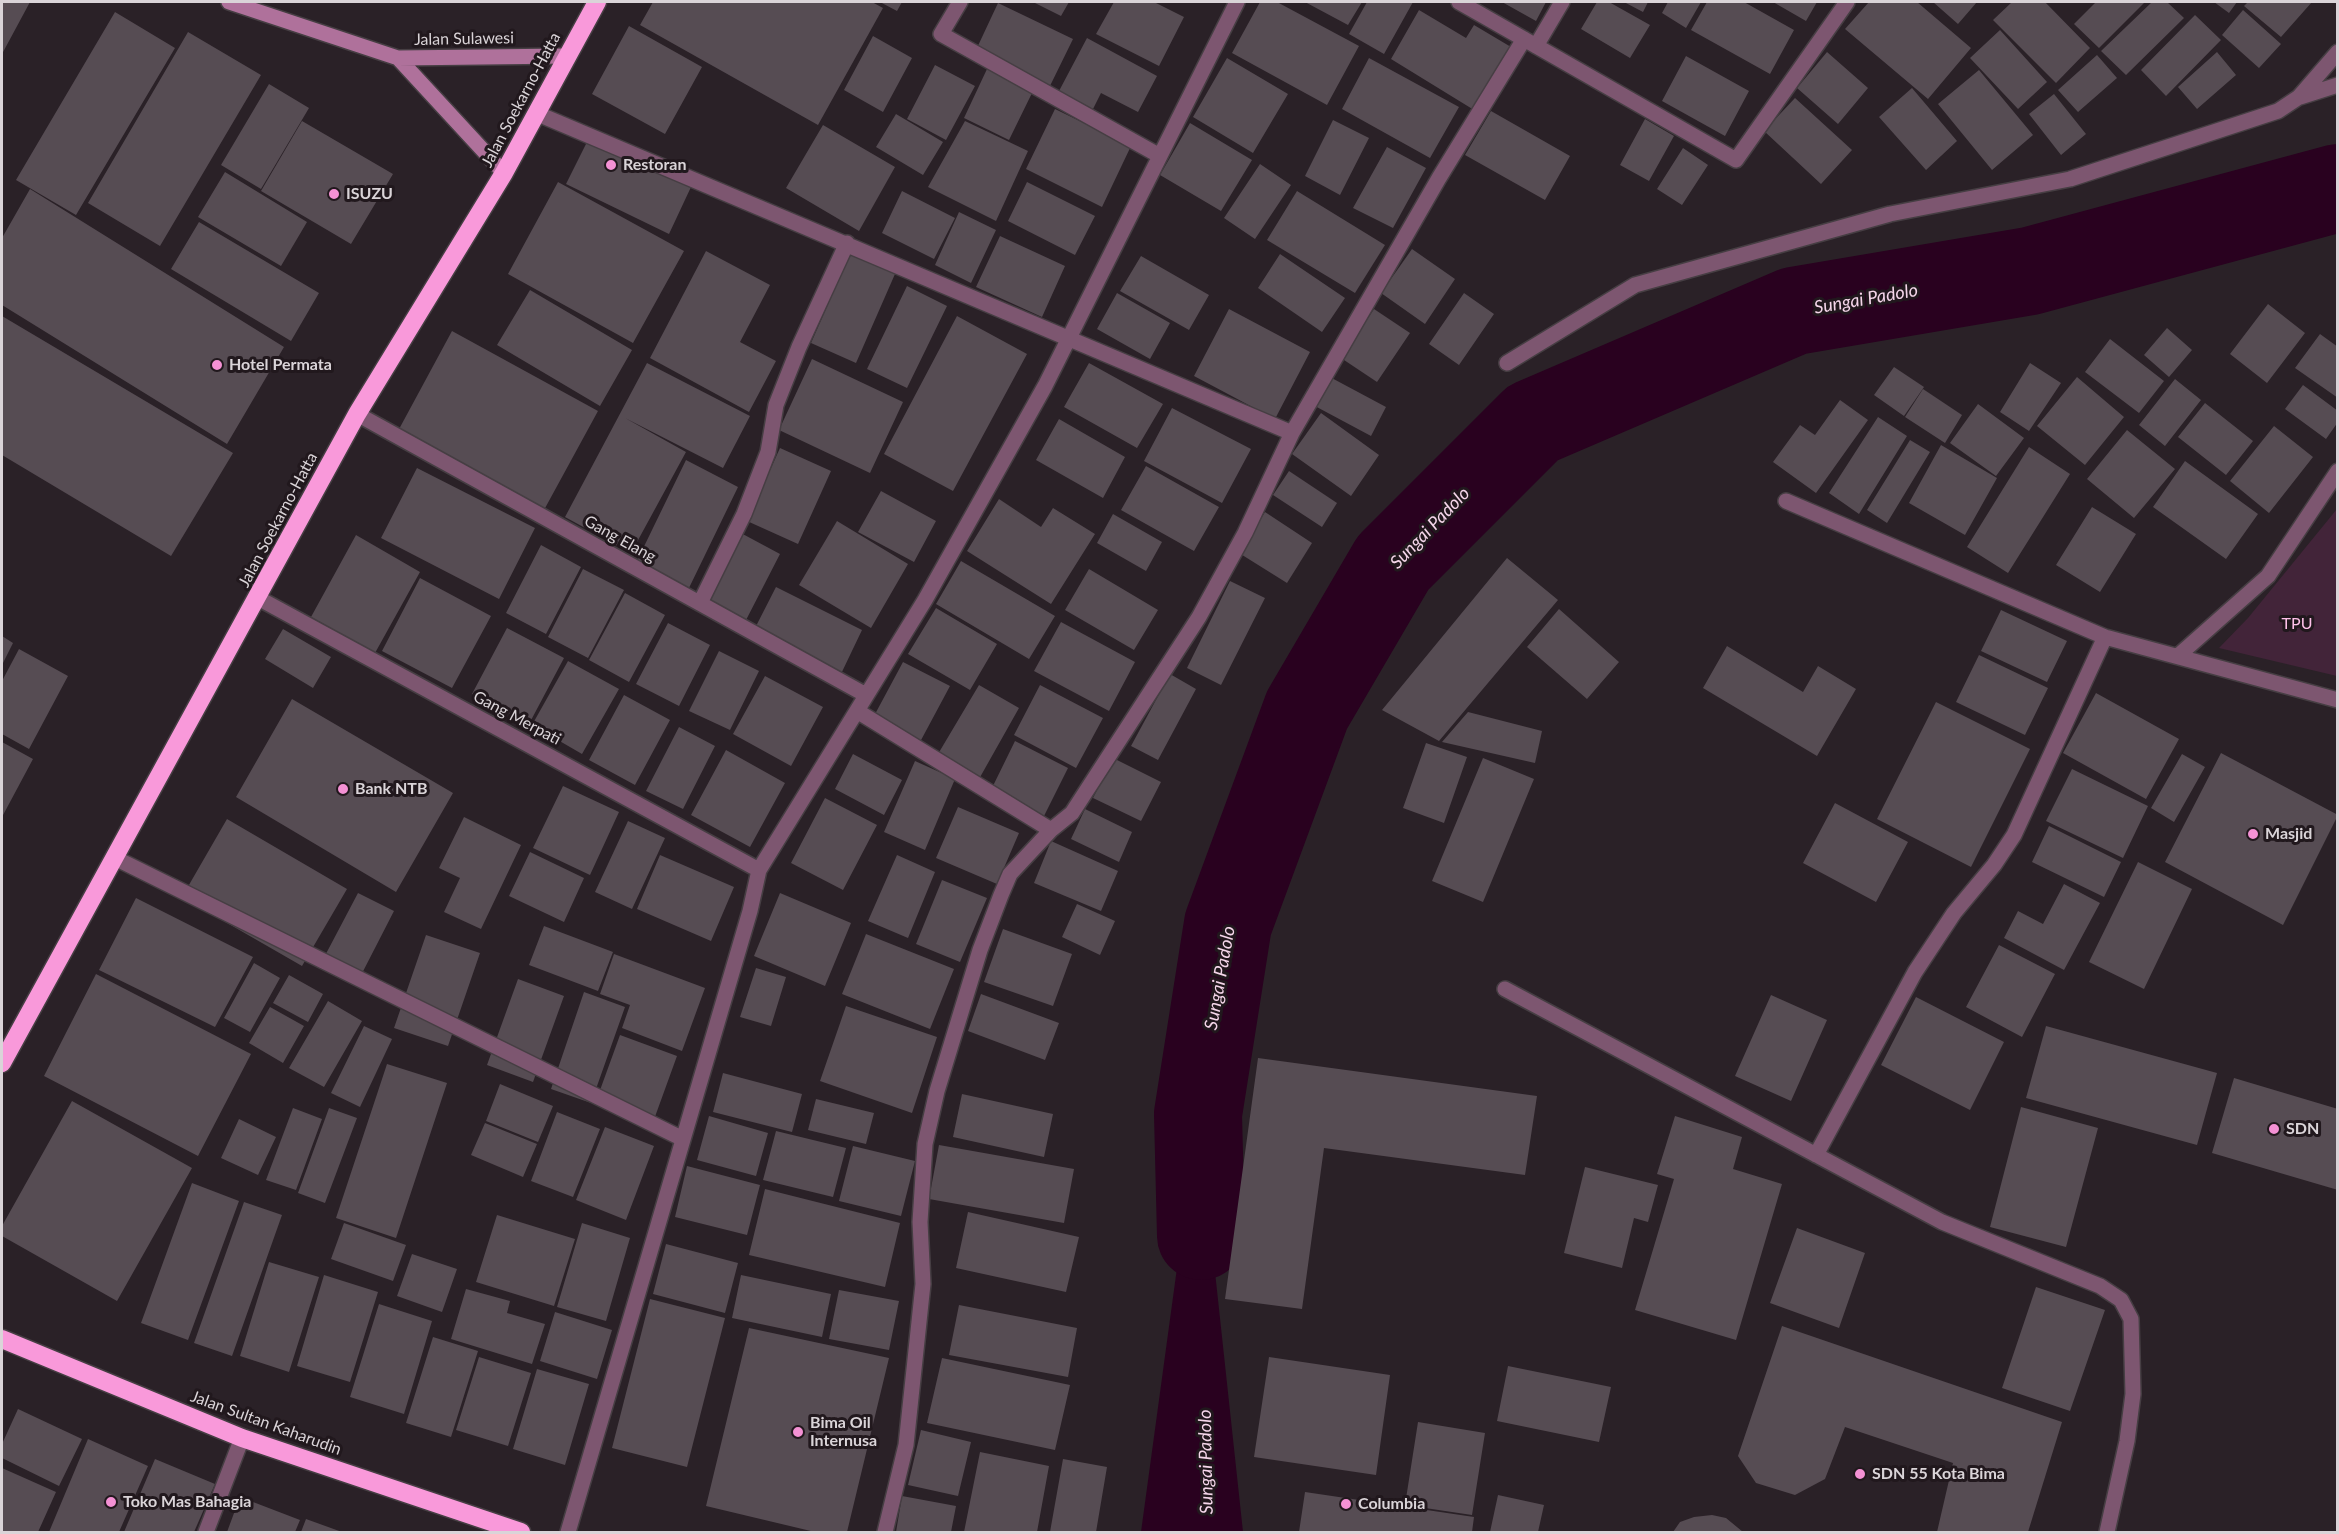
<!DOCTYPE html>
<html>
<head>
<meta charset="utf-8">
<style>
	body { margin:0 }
	#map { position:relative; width:2339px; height:1534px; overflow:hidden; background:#2a2127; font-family:Lato,sans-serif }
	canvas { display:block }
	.frame { position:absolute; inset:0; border:3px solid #dad4d8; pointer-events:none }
</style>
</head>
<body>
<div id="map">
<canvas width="2339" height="1534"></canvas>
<div class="frame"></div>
</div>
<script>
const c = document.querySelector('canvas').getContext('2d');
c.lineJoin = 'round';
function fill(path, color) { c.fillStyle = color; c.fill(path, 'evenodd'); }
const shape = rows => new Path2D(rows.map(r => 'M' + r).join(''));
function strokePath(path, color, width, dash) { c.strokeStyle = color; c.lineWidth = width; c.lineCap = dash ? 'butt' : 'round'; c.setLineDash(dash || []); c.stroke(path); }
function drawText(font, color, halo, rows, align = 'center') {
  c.font = font + ' Lato,sans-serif'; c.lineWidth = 6; c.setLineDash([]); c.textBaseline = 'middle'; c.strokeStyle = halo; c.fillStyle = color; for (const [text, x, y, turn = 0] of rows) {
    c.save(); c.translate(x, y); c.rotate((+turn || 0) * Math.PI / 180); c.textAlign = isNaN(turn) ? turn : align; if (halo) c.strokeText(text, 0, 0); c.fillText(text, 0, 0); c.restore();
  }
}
fill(shape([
	[2337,509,2337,676,2219,648,2248,618]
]), '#422439');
fill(shape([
	[1198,1114,1243,1532,1141,1532]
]), '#29011f');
strokePath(shape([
	[1201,1236,1198,1114,1228,924,1307,710,1393,563,1533,423,1794,311,2030,271,2338,188]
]), '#29011f', 88);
fill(shape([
	[2,2,30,2,2,54],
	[653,2,872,2,883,8,818,125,640,25],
	[880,2,902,2,897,11],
	[1033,2,1069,2,1061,16],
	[1114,2,1154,2,1184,17,1159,66,1096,34],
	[1260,2,1277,2,1359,46,1327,105,1232,53],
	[1305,2,1362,2,1348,25],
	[1367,2,1413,2,1384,54,1349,34],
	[1502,2,1546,2,1536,21],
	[1597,2,1609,2,1650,25,1630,58,1581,29],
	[1624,2,1648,2,1643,12],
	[1668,2,1701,2,1686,28,1662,13],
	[1707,2,1744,2,1794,30,1770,74,1691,30],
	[1773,2,1817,2,1806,21],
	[1869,2,1917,2,1971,48,1928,99,1845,29],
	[1933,2,1977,2,1958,24],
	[2012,2,2045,2,2090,48,2056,83,1993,20],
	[2096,2,2145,2,2099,48,2074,24],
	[2152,2,2167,2,2184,18,2126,75,2101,51],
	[2214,2,2237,2,2229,13],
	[2248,2,2312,2,2281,37,2244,6],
	[998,3,1073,39,1048,90,976,50],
	[1419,10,1466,38,1474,25,1511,47,1474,110,1391,59],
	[2243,10,2281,44,2259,68,2222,35],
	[115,12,175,48,76,215,16,180],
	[2195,15,2221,40,2166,96,2141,70],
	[629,26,702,67,665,134,592,94],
	[2000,30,2047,82,2018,109,1970,58],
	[188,32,261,75,160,246,88,203],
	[873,36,912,58,883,112,844,90],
	[1087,38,1157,76,1138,112,1101,93,1093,109,1059,91],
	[1827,52,1868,88,1838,124,1797,88],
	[2217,52,2236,75,2197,109,2178,87],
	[2097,55,2117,78,2078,112,2058,90],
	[1686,56,1749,91,1725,136,1662,101],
	[1227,58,1288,94,1253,153,1193,117],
	[1369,58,1459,107,1430,158,1342,109],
	[935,65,975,86,946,140,907,119],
	[987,69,1033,91,1009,140,964,118],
	[1979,70,2033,135,1992,170,1938,104],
	[269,84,309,108,261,189,221,165],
	[1912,88,1957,141,1926,170,1879,117],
	[2054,94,2086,134,2061,155,2029,114],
	[1795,98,1852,150,1821,184,1764,131],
	[1055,109,1131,146,1102,207,1026,169],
	[1491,111,1570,156,1545,200,1465,155],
	[896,114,943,142,923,175,876,147],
	[1645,119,1674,136,1649,181,1620,165],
	[1333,120,1369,138,1340,195,1305,176],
	[302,121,393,174,351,244,261,191],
	[965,121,1028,151,996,221,928,187],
	[1190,123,1252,160,1221,211,1160,175],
	[823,125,895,167,859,231,786,188],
	[589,138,691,187,669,234,566,184],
	[1387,147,1426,168,1393,228,1353,208],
	[1683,148,1708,165,1682,205,1657,189],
	[1260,164,1291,185,1255,239,1224,218],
	[225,172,307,222,281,266,198,217],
	[558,182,684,251,633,343,508,274],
	[1027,182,1095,216,1075,255,1008,221],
	[30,189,284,347,227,444,2,305,2,238],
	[902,191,955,218,934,259,882,233],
	[1297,191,1385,245,1355,293,1267,240],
	[959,212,996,230,971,283,935,265],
	[199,222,319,293,291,341,171,269],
	[1000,236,1065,266,1042,317,976,287],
	[1412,249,1455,279,1425,324,1381,293],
	[706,251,770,285,740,342,776,361,749,412,650,358],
	[850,254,895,274,856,363,811,343],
	[1280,254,1345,298,1322,332,1258,288],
	[1141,256,1209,295,1189,330,1120,291],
	[907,286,947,306,907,388,867,369],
	[530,290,632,350,600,406,497,345],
	[1117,293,1170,323,1150,359,1097,329],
	[1464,293,1494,314,1459,365,1429,344],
	[2268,304,2305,333,2267,383,2230,354],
	[1229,309,1310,352,1275,419,1194,376],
	[1374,309,1410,333,1377,382,1341,358],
	[2,316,233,453,171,556,2,455],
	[957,316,1027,354,953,491,884,454],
	[2167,328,2192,350,2169,377,2144,355],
	[452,331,598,411,544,510,398,431],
	[2320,334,2338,347,2338,398,2295,368],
	[2110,339,2164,381,2139,413,2085,372],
	[812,359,903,402,870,473,779,430],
	[647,363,750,416,723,468,625,418,686,452,631,553,565,517],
	[1089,363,1163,404,1137,448,1064,407],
	[2030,363,2061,383,2029,431,2000,412],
	[1894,367,1924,387,1904,416,1874,395],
	[1328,376,1386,407,1371,436,1313,405],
	[2077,377,2124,417,2085,465,2037,426],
	[2175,379,2201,400,2165,446,2139,425],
	[2303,385,2338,411,2338,422,2326,439,2285,409],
	[1923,389,1962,415,1945,443,1905,417],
	[1840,400,1868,420,1816,493,1773,462,1800,425,1815,435],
	[2205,403,2253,441,2226,475,2178,437],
	[1978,404,2024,438,1996,476,1950,443],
	[1172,408,1251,449,1222,503,1144,461],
	[1321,413,1379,455,1351,496,1292,454],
	[1878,417,1907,436,1859,514,1829,493],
	[1059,419,1125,457,1103,498,1036,460],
	[2274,426,2313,457,2269,513,2230,481],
	[2127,430,2175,469,2134,518,2087,479],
	[1910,440,1930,452,1887,523,1867,510],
	[1941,445,1997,478,1965,535,1909,503],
	[2029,447,2070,474,2008,573,1967,547],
	[780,448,831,471,798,544,747,521],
	[686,460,738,487,688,590,635,565],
	[2185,461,2258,514,2226,559,2153,507],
	[1146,466,1219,507,1194,551,1121,510],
	[417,468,535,528,499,599,381,538],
	[1289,471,1337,503,1322,527,1273,495],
	[881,491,936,521,914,562,858,532],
	[999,499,1041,527,1053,508,1095,534,1051,604,967,551],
	[2092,507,2136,534,2100,592,2056,565],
	[1265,512,1312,543,1287,583,1239,553],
	[1113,514,1162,542,1146,571,1097,543],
	[837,521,908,564,871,628,799,585],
	[739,532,780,554,745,622,703,600],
	[356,535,420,572,375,653,311,617],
	[541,545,581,567,546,634,506,613],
	[1507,558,1558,600,1439,741,1382,710],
	[961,561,1055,616,1029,659,936,604],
	[583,569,624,590,588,658,548,637],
	[1089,569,1158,610,1134,650,1065,610],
	[420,578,491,616,452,688,382,651],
	[1230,581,1265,598,1221,685,1187,668],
	[776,587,862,630,840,676,753,632],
	[625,593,665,615,629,682,589,660],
	[936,608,997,644,970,690,908,654],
	[1559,609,1619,662,1587,699,1527,647],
	[2001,610,2067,641,2047,682,1981,651],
	[1061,622,1135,662,1109,711,1034,671],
	[668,623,710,645,679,706,636,684],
	[507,628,564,658,529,724,472,694],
	[283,629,331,657,313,688,265,659],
	[2,636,13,643,2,665],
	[1727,646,1803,692,1818,666,1856,689,1817,756,1703,688],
	[19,649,68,676,29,749,2,734,2,681],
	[719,651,759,671,730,730,689,711],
	[1979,655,2048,688,2025,735,1956,702],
	[568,661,619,689,582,754,532,725],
	[903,662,950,686,920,742,874,716],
	[1170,674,1196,689,1158,760,1131,746],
	[765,676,823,707,791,766,733,734],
	[979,685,1019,708,979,779,938,754],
	[1040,685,1103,718,1076,768,1014,735],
	[2096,693,2179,739,2146,799,2063,753],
	[624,695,670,720,635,785,589,760],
	[292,699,453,793,396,892,236,797],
	[1936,702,2030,749,1971,867,1877,819],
	[1468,712,1542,731,1535,763,1442,742],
	[679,727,715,746,683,809,646,791],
	[1015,741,1068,768,1043,818,990,792],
	[2,742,33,759,2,817],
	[1426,743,1467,757,1444,823,1403,808],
	[726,750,785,783,750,847,691,815],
	[2221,753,2338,815,2283,925,2165,862],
	[853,754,902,780,884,815,835,789],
	[2182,754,2205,767,2174,822,2151,808],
	[1113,758,1161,782,1141,821,1093,798],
	[1483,758,1534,779,1483,902,1432,881],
	[915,761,955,779,925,850,884,832],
	[2072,769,2148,806,2123,858,2046,821],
	[563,786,619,812,590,875,533,848],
	[825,798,877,825,843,890,791,863],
	[1835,803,1908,842,1876,902,1803,863],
	[958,807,1019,833,997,884,936,858],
	[1085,809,1132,832,1119,862,1071,839],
	[464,817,521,845,481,929,444,912,460,878,439,868],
	[227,819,347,889,302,966,182,897],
	[628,821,665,838,632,909,595,892],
	[2049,826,2121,862,2104,897,2032,862],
	[1051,841,1118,871,1101,911,1034,883],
	[530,852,584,878,564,922,509,896],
	[660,855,734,887,711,941,637,909],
	[897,855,935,872,908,938,868,921],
	[2138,862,2192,889,2144,989,2089,962],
	[942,880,987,898,960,962,916,944],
	[2064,884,2100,903,2064,970,2004,938,2018,911,2043,924],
	[358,893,394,911,356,985,319,967],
	[780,893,851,923,825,986,754,956],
	[136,898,253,957,215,1027,99,970],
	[1077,904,1115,921,1100,955,1062,937],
	[544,926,613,952,598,991,529,965],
	[1003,929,1072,954,1053,1006,984,982],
	[866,934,954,969,930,1029,842,994],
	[426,935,480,953,448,1046,394,1028],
	[1999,945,2055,974,2022,1037,1966,1007],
	[614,954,705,988,682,1051,622,1028,630,1005,600,994],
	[254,963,280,978,250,1032,224,1018],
	[756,968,786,977,771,1026,740,1017],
	[96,974,251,1054,198,1156,44,1076],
	[289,975,323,994,308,1022,273,1003],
	[518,979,564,996,533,1082,487,1065],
	[584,992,625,1007,591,1103,551,1089],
	[981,994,1059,1023,1045,1060,968,1031],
	[1771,995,1827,1020,1791,1101,1735,1076],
	[1916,997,2004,1042,1970,1110,1881,1065],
	[328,1001,362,1021,324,1087,289,1068],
	[846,1006,937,1037,912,1113,820,1081],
	[270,1007,304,1026,283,1063,249,1043],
	[364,1026,392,1039,360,1107,331,1093],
	[2046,1026,2217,1073,2197,1145,2026,1098],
	[620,1035,677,1056,652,1125,595,1104],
	[1258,1058,1537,1096,1525,1175,1324,1148,1302,1309,1225,1299],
	[387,1064,447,1083,396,1238,336,1218],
	[723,1073,802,1094,792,1132,713,1112],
	[2234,1078,2338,1109,2338,1190,2212,1153],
	[500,1084,553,1106,538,1142,486,1121],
	[962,1094,1053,1114,1044,1157,953,1137],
	[816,1099,874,1113,866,1144,808,1130],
	[72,1101,192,1168,117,1301,2,1236,2,1226],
	[2021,1107,2098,1128,2066,1247,1990,1227],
	[293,1108,322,1119,296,1190,266,1180],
	[329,1108,357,1118,325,1203,298,1193],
	[557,1112,600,1129,573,1197,531,1181],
	[709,1116,768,1133,756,1176,697,1160],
	[1675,1116,1742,1137,1733,1169,1782,1184,1736,1340,1635,1310,1674,1179,1657,1174],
	[239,1119,276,1137,258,1175,221,1158],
	[485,1123,537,1144,523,1177,471,1155],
	[605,1127,654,1146,626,1220,576,1200],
	[776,1131,846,1148,833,1197,763,1180],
	[939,1145,1074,1169,1064,1223,929,1199],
	[853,1146,915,1161,901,1216,839,1201],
	[687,1166,760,1185,747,1235,675,1217],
	[1585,1167,1658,1185,1648,1222,1634,1218,1622,1268,1564,1253],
	[192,1183,239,1201,188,1340,141,1323],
	[765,1189,900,1223,885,1287,749,1255],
	[244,1202,282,1215,232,1356,194,1343],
	[968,1212,1079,1237,1066,1292,956,1268],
	[497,1215,575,1239,554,1306,476,1282],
	[344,1223,406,1245,393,1281,331,1259],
	[582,1223,630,1238,606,1321,557,1307],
	[1797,1228,1865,1253,1839,1328,1770,1303],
	[666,1244,738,1263,725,1313,653,1294],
	[412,1254,457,1269,442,1312,397,1296],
	[269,1262,319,1277,289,1372,240,1356],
	[324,1275,378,1292,350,1382,297,1366],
	[741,1275,831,1294,822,1337,732,1318],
	[2036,1287,2105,1310,2070,1411,2002,1388],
	[466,1289,510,1301,507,1313,545,1324,532,1364,451,1339],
	[839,1290,899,1301,889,1350,829,1339],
	[650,1299,725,1318,687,1467,612,1448],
	[379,1304,432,1321,404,1414,350,1397],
	[959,1305,1077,1328,1068,1377,949,1355],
	[555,1312,612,1330,597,1379,540,1361],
	[1782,1326,2062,1422,2028,1532,1937,1532,1953,1463,1845,1427,1825,1479,1795,1495,1756,1483,1738,1456],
	[749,1328,889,1358,847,1532,815,1532,706,1506],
	[433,1337,478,1351,451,1437,406,1423],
	[479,1357,531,1373,508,1446,456,1430],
	[1269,1357,1390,1375,1376,1475,1254,1457],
	[942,1358,1070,1385,1055,1450,927,1423],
	[1508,1366,1611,1387,1599,1442,1497,1421],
	[537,1369,589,1384,565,1465,513,1449],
	[18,1409,82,1439,59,1486,2,1458,2,1444],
	[1418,1422,1485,1433,1472,1515,1405,1505],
	[921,1430,971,1442,958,1496,908,1485],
	[88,1439,148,1466,119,1532,49,1532],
	[980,1452,1049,1466,1037,1532,964,1532],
	[155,1459,215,1484,194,1532,124,1532],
	[1063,1459,1107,1467,1096,1532,1050,1532],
	[2,1468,56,1492,38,1532,2,1532],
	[1305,1492,1474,1517,1472,1532,1299,1532],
	[1498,1495,1544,1505,1538,1532,1490,1532],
	[902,1496,956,1506,951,1532,896,1532],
	[240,1497,300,1520,295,1532,227,1532],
	[1712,1515,1726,1518,1743,1532,1673,1532,1680,1522,1694,1517],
	[306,1519,342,1532,301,1532]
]), '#564c53');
const street = shape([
	[960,2,941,34,1160,156],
	[1459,2,1736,160,1847,2],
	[1536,46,1562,2],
	[2300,97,2338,85],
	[538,114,1292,433],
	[1507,363,1635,285,1890,214,2070,179,2278,111,2299,97,2338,52],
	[357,414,866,695],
	[1786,501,2105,637,2338,700],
	[258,598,759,870],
	[700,603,744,514,768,452,776,405,799,347,847,243],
	[2179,655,2268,576,2338,471],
	[857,711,1051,830],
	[115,858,683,1139],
	[1505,989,1942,1222,2100,1286,2121,1300,2131,1319,2133,1394,2127,1441,2107,1532],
	[1816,1155,1915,972,1954,913,1994,865,2014,835,2105,637],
	[206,1532,242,1438],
	[568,1532,750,911,759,870,925,600,1045,386,1237,2],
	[885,1532,906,1445,923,1284,920,1222,925,1144,937,1091,980,950,1001,895,1010,874,1051,830,1072,813,1199,617,1245,533,1292,433,1439,178,1524,39]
]);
const secondary = shape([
	[229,2,398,58,504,173],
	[398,58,566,56]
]);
const highway = shape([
	[2,1063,357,414,504,173,597,2],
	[2,1339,242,1438,521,1532]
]);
strokePath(street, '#463e43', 18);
strokePath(secondary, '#463e43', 18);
strokePath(highway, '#463e43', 21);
strokePath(street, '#7d5670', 15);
strokePath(secondary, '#af719b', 15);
strokePath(highway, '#f999da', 18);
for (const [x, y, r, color] of [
	[611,165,6,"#f491d4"],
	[334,194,6,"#f491d4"],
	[217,365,6,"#f491d4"],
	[343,789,6,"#f491d4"],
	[2253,834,6,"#f491d4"],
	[2274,1129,6,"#f491d4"],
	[798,1432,6,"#f491d4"],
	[1860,1474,6,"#f491d4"],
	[111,1502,6,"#f491d4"],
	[1346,1504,6,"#f491d4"]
]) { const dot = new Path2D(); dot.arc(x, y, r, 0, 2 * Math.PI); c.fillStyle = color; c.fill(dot); strokePath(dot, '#21181d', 2); }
drawText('16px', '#dad4d8', '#21181d', [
	["Jalan Sulawesi",464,39,-1],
	["Jalan Soekarno-Hatta",521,100,-62],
	["Jalan Soekarno-Hatta",278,520,-62],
	["Gang Elang",620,539,29],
	["Gang Merpati",517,718,28],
	["Jalan Sultan Kaharudin",266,1423,20]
]);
drawText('bold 16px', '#dad4d8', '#21181d', [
	["Restoran",623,165],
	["ISUZU",346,194],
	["Hotel Permata",229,365],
	["Bank NTB",355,789],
	["Masjid",2265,834],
	["SDN",2286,1129],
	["Bima Oil",810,1423],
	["Internusa",810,1441],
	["SDN 55 Kota Bima",1872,1474],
	["Toko Mas Bahagia",123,1502],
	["Columbia",1358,1504]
], 'left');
drawText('16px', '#fec0e9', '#21181d', [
	["TPU",2297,624]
]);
drawText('italic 18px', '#f5d6ea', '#21181d', [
	["Sungai Padolo",1866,299,-10],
	["Sungai Padolo",1430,528,-46],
	["Sungai Padolo",1220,978,-80],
	["Sungai Padolo",1206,1462,-91]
]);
</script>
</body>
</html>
